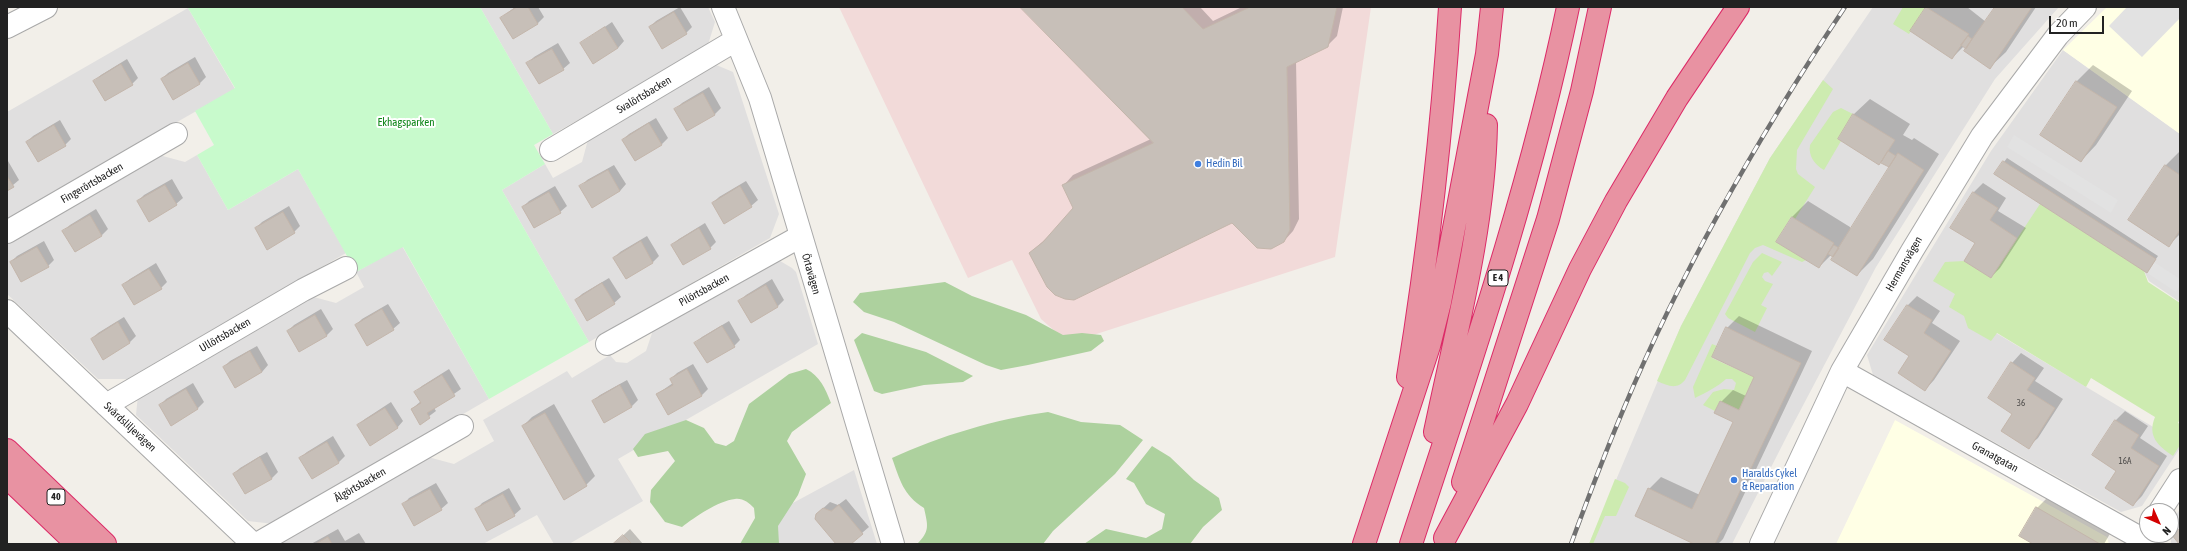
<!DOCTYPE html>
<meta charset="utf-8">
<style>
body{margin:0}
#map{position:relative;width:2187px;height:551px;overflow:hidden;background:#f2efe9;font-family:"Asap Condensed",sans-serif}
canvas{display:block}
.frame{position:absolute;inset:0;border:8px solid #222;pointer-events:none}
.north{position:absolute;left:2139px;top:503px;width:40px;height:40px;box-sizing:border-box;background:#fff;border:1px solid #a7a7a7;border-radius:50%;rotate:135deg;font-size:11px;font-weight:700;line-height:16px;text-align:center;color:#222}
.north::after{content:'';display:block;margin:auto;width:14px;height:18px;background:#d40000;clip-path:polygon(50% 0,100% 100%,50% 72%,0 100%)}
.scale{position:absolute;left:2049px;top:16px;width:55px;height:18px;box-sizing:border-box;border:2px solid #222;border-top:0;padding-left:5px;font-size:12px;line-height:14px;white-space:nowrap;color:#222;-webkit-text-stroke:3px #fff;paint-order:stroke}
</style>
<div id="map">
<canvas width="2187" height="551"></canvas>
<div class="frame"></div>
<div class="north">N</div>
<div class="scale">20 m</div>
</div>
<script>
const ctx = document.querySelector('canvas').getContext('2d');
ctx.lineJoin = 'round';
function fillPath(path, color) { ctx.fillStyle = color; ctx.fill(path, 'evenodd'); }
function trace(path, color, width, dash) { ctx.strokeStyle = color; ctx.lineWidth = width; ctx.lineCap = dash ? 'butt' : 'round'; ctx.setLineDash(dash || []); ctx.stroke(path); }
function write(font, color, halo, rows, align = 'center') {
  ctx.font = font + ' "Asap Condensed",sans-serif'; ctx.lineWidth = 4; ctx.setLineDash([]); ctx.textBaseline = 'middle'; ctx.strokeStyle = halo; ctx.fillStyle = color; for (const [text, x, y, turn = 0] of rows) {
    ctx.save(); ctx.translate(x, y); ctx.rotate((+turn || 0) * Math.PI / 180); ctx.textAlign = isNaN(turn) ? turn : align; if (halo) ctx.strokeText(text, 0, 0); ctx.fillText(text, 0, 0); ctx.restore();
  }
}
fillPath(new Path2D(`
 M480,7H708L715,22L707,48L553,134Z
 M1873,7H2059L1995,79L1876,267L1789,432L1732,544H1589L1681,326L1770,158Z
 M188,8L235,89L7,219V112Z
 M2063,50L2180,134V302L2149,281L2144,271L1996,333L2180,443V448L2142,506L2121,512L1873,375L1867,355L1991,151Z
 M714,64L733,72L779,214L770,238L589,342L502,190L545,164L553,178L582,162L589,136Z
 M159,155L185,162L197,155L228,210L298,169L346,253L127,379H98L7,294V241Z
 M402,246L489,399L274,524L248,521L136,415L138,395L310,296L336,303L364,287L356,272Z
 M775,258L792,268L796,272L818,344L618,459L643,501L569,544H554L537,515L483,544H280L282,540L428,457L454,464L494,441L483,420L567,371L572,378L610,355L616,362L627,363L646,351L654,327Z
 M854,470L877,544H761L754,524Z
 M2180,509V544H2171V523Z`), '#e0dfdf');
fillPath(new Path2D(`
 M839,7H1371L1335,257L1084,338H1069L1057,333L1041,319L1012,260L968,278Z`), '#f2dad9');
fillPath(new Path2D(`
 M2107,7H2180V134L2063,50Z
 M1895,420L2107,537L2109,544H1836Z`), '#ffffe5');
fillPath(new Path2D(`
 M1903,7H1926L1909,34L1893,24Z
 M1823,80L1833,89L1797,150L1796,169L1798,174L1815,187L1795,219L1791,217L1776,242L1806,260L1802,262L1763,245L1755,248L1750,253L1685,380C1677,390 1668,386 1657,381L1681,326L1770,158Z
 M1841,108L1853,114L1838,139L1841,141L1824,170C1815,165 1808,156 1810,145L1833,112Z
 M2040,204L2144,271L2148,282L2180,303V419L2178,423L2180,424V445L2173,456C2158,446 2147,436 2155,417L2091,378L2086,387L1997,333L1991,341L1968,328L1964,316L1949,307L1955,294L1933,281L1945,262L1964,261L1991,278Z
 M1762,253L1782,262L1772,276L1768,272L1764,273L1762,277L1765,281L1773,284L1761,305L1767,308L1755,332L1728,318L1725,314L1753,262Z
 M1712,344L1717,346L1712,358L1754,377L1739,410L1720,401L1715,411L1703,405L1713,392L1724,389L1734,390L1736,383L1732,379H1726C1719,386 1705,393 1695,398L1693,387Z
 M1615,479L1625,483L1629,487L1616,516H1605L1593,544H1589Z`), '#cdebb0');
fillPath(new Path2D(`
 M945,282L972,296L1026,315L1063,335L1082,333L1101,335L1104,341L1091,351L1028,365L1001,370L986,365L894,322L864,312L853,302L860,293Z
 M862,333L926,352L973,376L963,382L924,385L882,394L874,391L854,340Z
 M806,369C820,376 825,388 831,403L792,432L787,441L806,474L798,495L778,526L779,544H740L755,518L754,508C749,503 743,498 735,499C718,501 695,517 682,527L665,522L650,502L651,490L675,461L668,451L638,457L633,449L645,434L686,420L704,428L715,443L726,446L734,441L749,404L789,374Z
 M1048,412L1081,422L1120,425L1143,440L1115,474L1053,531L1043,544H917C930,531 928,526 924,508C903,495 900,480 892,458C940,436 996,419 1048,412Z
 M1152,446L1170,457L1194,480L1219,498L1222,510L1203,527L1190,544H1084L1106,529L1146,538L1162,529L1165,514L1146,504L1134,483L1126,479Z`), '#add19e');
fillPath(new Path2D(`
 M480,7L553,134L534,145L545,164L502,190L589,342L489,399L403,247L356,272L298,169L228,210L197,155L214,145L195,111L235,88L188,8Z`), '#c8facc');
fillPath(new Path2D(`
 M2127,7H2180V18L2142,57L2109,26Z
 M2014,135L2118,200L2111,213L2007,147Z
 M2154,262L2180,279V286L2176,292L2147,273Z`), '#e2e2e2');
fillPath(new Path2D(`
 M515,7H538L544,17L538,23L513,38L501,18Z
 M680,7L692,27L686,33L650,27L656,21Z
 M1021,7H1200L1213,21L1242,7H1343L1337,36L1327,46L1296,61L1299,219L1293,231L1284,241L1232,222L1030,253L1050,235L1075,208L1064,185L1073,175L1151,139Z
 M1928,7H1967L1986,22L1996,7H2036L2006,52L1990,67L1964,46L1952,58L1912,31Z
 M612,22L624,41L618,48L581,43Z
 M558,43L570,63L563,69L528,63L534,57Z
 M195,57L206,77L200,83L173,99L162,79L168,73Z
 M127,59L138,78L132,84L95,81L101,75Z
 M2093,65L2132,91L2096,145L2081,161L2041,135L2077,81Z
 M709,87L721,108L715,114L687,130L676,109L682,103Z
 M1870,99L1910,124L1903,135L1912,140L1914,138L1939,154L1873,259L1857,275L1831,255L1819,267L1792,217L1808,201L1850,227L1851,230L1891,166L1881,162L1879,164L1839,139L1854,114Z
 M656,118L668,138L662,144L635,160L623,140L629,134Z
 M60,120L71,139L65,145L27,142L33,136Z
 M2180,151V234L2169,245L2165,166Z
 M2007,158L2158,256L2149,269L1995,174Z
 M8,161L19,180L7,190V162Z
 M614,165L626,184L620,191L581,187L587,180Z
 M172,179L183,198L176,204L138,201L144,195Z
 M746,181L758,200L751,206L713,203L719,197Z
 M1983,183L2006,198L1998,211L2026,228L2000,268L1991,277L1976,243L1951,227L1974,192Z
 M555,186L567,206L560,212L534,227L523,207L529,201Z
 M289,206L300,226L294,232L256,228L262,222Z
 M96,209L108,229L102,235L75,251L64,231L70,225Z
 M705,223L716,242L710,248L672,245L679,239Z
 M647,236L659,256L653,262L626,278L614,258L620,252Z
 M44,241L54,260L48,266L11,262L17,256Z
 M156,263L167,282L161,288L123,285L130,279Z
 M609,278L621,297L614,303L576,300L582,294Z
 M772,279L784,300L778,306L751,321L740,301L746,295Z
 M1917,296L1940,311L1932,323L1960,341L1934,380L1925,390L1910,356L1885,340L1908,305Z
 M388,304L400,323L393,329L356,325L362,319Z
 M321,309L333,329L327,335L299,351L288,331L294,325Z
 M1739,316L1812,351L1723,539L1718,544H1696L1649,489L1661,477L1700,495L1734,422L1721,402L1733,390L1746,396L1756,377L1727,328Z
 M124,317L136,336L130,342L104,358L92,339L98,333Z
 M729,321L740,340L734,346L696,343L702,337Z
 M257,346L268,365L262,372L235,387L224,367L230,361Z
 M2021,353L2044,368L2035,381L2063,399L2038,438L2028,447L2013,413L2012,363Z
 M693,364L708,389L702,395L657,394L673,383L671,379L677,373Z
 M449,369L461,389L434,408L436,411L420,423L412,409L421,401L416,392L422,386Z
 M627,380L638,400L632,406L605,421L593,401L600,395Z
 M193,383L204,402L198,408L171,424L160,406L166,399Z
 M391,402L403,421L397,428L358,425L365,419Z
 M554,404L595,476L586,485L523,426L532,417Z
 M2125,411L2148,426L2140,438L2167,456L2142,496L2133,505L2117,471L2093,455L2116,420Z
 M333,436L345,456L339,462L300,458L307,452Z
 M267,452L278,472L272,478L245,493L234,474L240,468Z
 M436,483L448,503L441,509L403,505L409,498Z
 M509,488L521,509L514,515L476,510L482,503Z
 M2049,496L2111,532L2104,544H2035L2037,508Z
 M846,499L869,527L849,544H837L817,514L830,502L838,505Z
 M338,529L345,541L359,533L366,544H311Z
 M630,529L643,544H614Z`), '#0003');
const building = new Path2D(`
 M517,7H528L538,24L513,39L500,18Z
 M1020,7H1182L1203,29L1250,7H1337L1328,47L1287,67L1290,230L1284,242L1271,249L1257,248L1232,223L1074,300L1065,299L1055,295L1047,287L1029,253L1043,242L1073,208L1062,185L1153,143Z
 M1926,7L1969,34L1952,59L1910,31Z
 M1995,7H2032L1990,69L1964,51Z
 M674,12L687,34L662,49L649,27Z
 M605,27L618,48L593,64L580,43Z
 M1968,36L1972,39L1966,49L1961,45Z
 M552,49L564,70L539,84L526,63Z
 M188,63L200,84L173,100L161,79Z
 M121,64L133,85L105,101L93,81Z
 M2076,81L2117,107L2081,162L2040,135Z
 M703,93L715,115L687,131L674,109Z
 M1853,114L1895,140L1879,165L1838,139Z
 M649,123L662,145L635,161L622,140Z
 M54,125L66,146L38,162L26,142Z
 M1888,151L1896,156L1889,167L1881,163Z
 M1898,153L1924,170L1857,276L1831,260Z
 M2003,161L2156,259L2147,273L1994,174Z
 M2165,165L2180,175V230L2169,247L2128,220Z
 M608,170L620,191L592,208L579,186Z
 M7,176L14,187L7,191Z
 M165,185L177,205L149,222L137,201Z
 M740,186L752,207L724,224L712,203Z
 M549,192L561,213L534,228L522,207Z
 M1973,192L1998,208L1990,220L2017,238L1991,278L1964,261L1975,243L1950,228Z
 M283,212L295,233L267,250L255,228Z
 M90,215L102,236L75,252L62,231Z
 M1792,217L1834,243L1819,268L1776,242Z
 M699,228L711,249L683,265L671,245Z
 M641,241L653,263L626,279L613,258Z
 M1834,245L1839,248L1833,257L1828,254Z
 M37,247L49,267L21,282L10,262Z
 M149,269L162,289L134,305L122,285Z
 M602,283L615,304L587,321L575,300Z
 M766,285L778,307L751,323L738,301Z
 M1907,305L1932,320L1924,333L1951,351L1925,391L1898,373L1909,356L1884,340Z
 M382,309L394,330L367,346L355,325Z
 M315,315L327,336L299,352L287,331Z
 M118,322L130,343L103,360L91,339Z
 M722,326L735,347L707,363L694,343Z
 M1726,327L1801,363L1715,544H1694L1635,516L1648,488L1692,509L1733,422L1714,413L1720,401L1739,410L1754,377L1712,357Z
 M250,351L262,372L235,388L223,367Z
 M2011,362L2035,378L2027,390L2055,408L2029,449L2001,431L2012,414L1988,398Z
 M687,369L702,396L668,415L656,394L673,385L670,379Z
 M442,375L455,396L427,413L430,418L420,425L411,409L421,403L414,392Z
 M620,385L632,407L604,423L592,401Z
 M186,389L198,409L171,426L159,405Z
 M385,408L398,428L370,446L357,425Z
 M545,413L587,486L564,500L522,426Z
 M2115,420L2139,435L2131,448L2159,466L2133,506L2105,488L2116,471L2092,455Z
 M327,442L339,463L312,479L299,458Z
 M260,457L272,479L245,494L233,474Z
 M430,489L442,510L414,526L402,504Z
 M503,494L515,516L487,531L475,509Z
 M839,505L863,534L851,544H836L815,519L816,514L823,508L831,511Z
 M2036,507L2100,544H2033L2019,536Z
 M2180,529V544H2179L2172,535Z
 M623,535L632,544H613Z
 M328,537L332,544H316Z`);
fillPath(building, '#c7bfb8');
trace(building, '#c4b6ab', 1);
const minor = new Path2D(`
 M723,7L760,98L893,544
 M7,27L46,7
 M551,150L736,40
 M7,232L176,134
 M7,311L253,544
 M607,344L801,236
 M1842,371L2142,539L2146,544
 M106,405L303,290L346,268
 M2160,511L2180,480
 M257,544L462,426
 M1761,544L1842,371L1912,251L1982,136L2058,35L2085,7`);
const highway = new Path2D(`
 M1408,377C1428,254 1442,131 1450,7
 M1435,432C1456,331 1484,229 1486,125
 M7,450L105,544
 M7,477L77,544
 M1463,482L1548,219L1582,91L1600,7
 M1445,538L1517,404L1580,269L1616,201L1677,98L1738,7
 M1364,544L1429,346L1440,302L1487,54L1492,7
 M1411,544C1469,367 1530,190 1568,7`);
trace(minor, '#a9a9a9', 24);
trace(highway, '#dc2a67', 24);
trace(minor, '#fff', 22);
trace(highway, '#e892a2', 22);
const rail = new Path2D(`
 M1571,544C1588,498 1605,453 1624,408C1683,267 1760,134 1845,7`);
trace(rail, '#707070', 4.5);
trace(rail, '#fff', 3, [9]);
for (const [x, y, r, color] of [
 [1198,164,4,"#3f7fe0"],
 [1734,480,4,"#3f7fe0"]
]) { const dot = new Path2D(); dot.arc(x, y, r, 0, 2 * Math.PI); ctx.fillStyle = color; ctx.fill(dot); trace(dot, '#fff', 1.5); }
write('9px', '#4b4948', null, [
 ["36",2021,403],
 ["16A",2125,461]
]);
for (const [x, y, w] of [
 [1498,278,20],
 [56,497,18]
]) { const box = new Path2D(); box.roundRect(x - w / 2, y - 8, w, 16, 3); ctx.fillStyle = '#fff'; ctx.fill(box); trace(box, '#222', 1); }
write('bold 10px', '#222', null, [
 ["E 4",1498,278],
 ["40",56,497]
]);
write('11px', '#222', '#fff', [
 ["Svalörtsbacken",644,95,-31],
 ["Fingerörtsbacken",92,183,-30],
 ["Hermansvägen",1904,264,-60],
 ["Örtavägen",811,274,74],
 ["Pilörtsbacken",704,290,-29],
 ["Ullörtsbacken",225,335,-30],
 ["Svärdsliljevägen",130,427,43],
 ["Granatgatan",1995,457,29],
 ["Älgörtsbacken",360,485,-30]
]);
write('11px', '#0c8416', '#fff', [
 ["Ekhagsparken",406,123]
]);
write('11px', '#366cbe', '#fff', [
 ["Hedin Bil",1206,164],
 ["Haralds Cykel",1742,474],
 ["& Reparation",1742,487]
], 'left');
</script>
